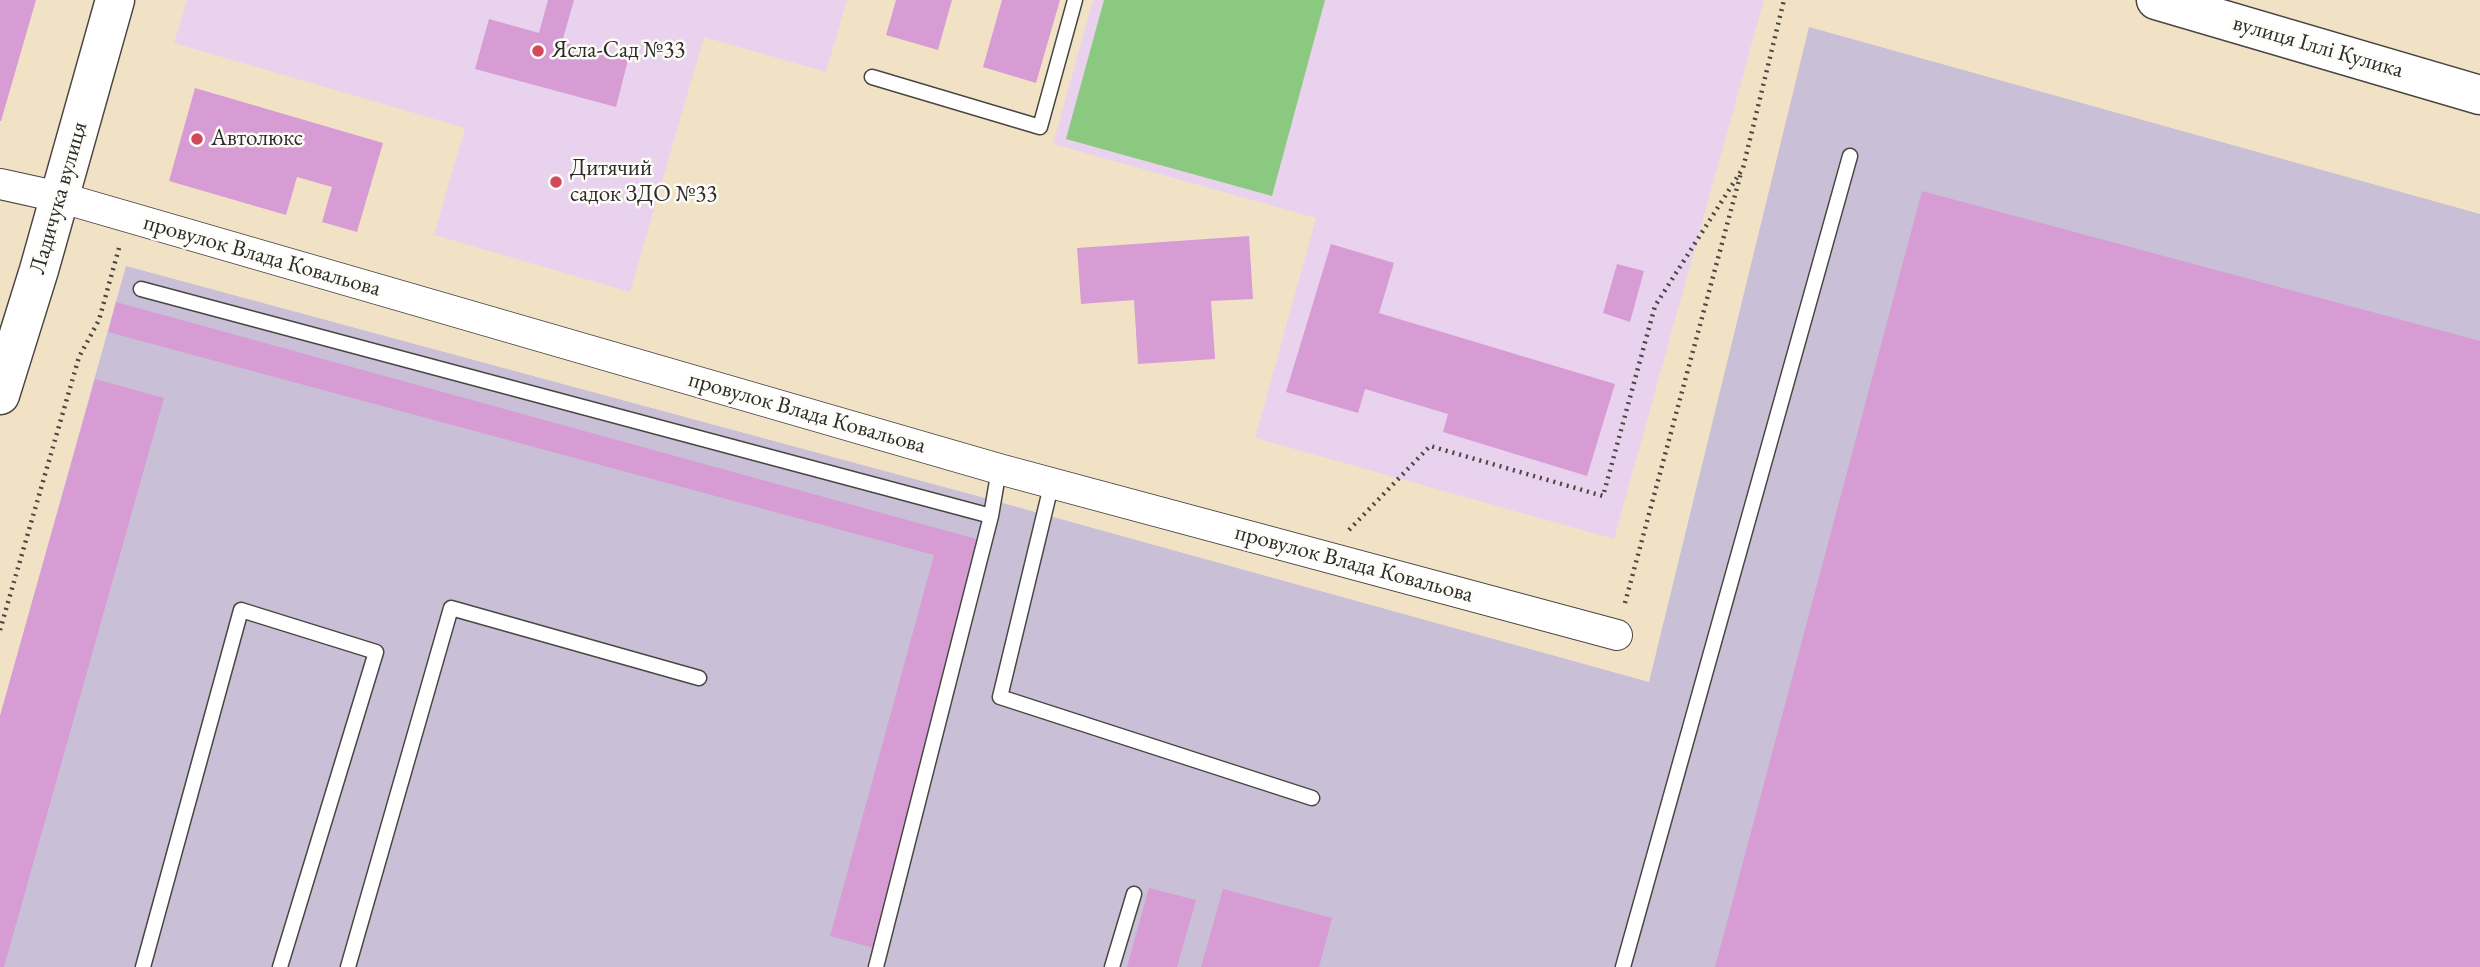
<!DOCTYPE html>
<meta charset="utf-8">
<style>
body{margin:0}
canvas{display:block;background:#f1e2c6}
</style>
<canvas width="2480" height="967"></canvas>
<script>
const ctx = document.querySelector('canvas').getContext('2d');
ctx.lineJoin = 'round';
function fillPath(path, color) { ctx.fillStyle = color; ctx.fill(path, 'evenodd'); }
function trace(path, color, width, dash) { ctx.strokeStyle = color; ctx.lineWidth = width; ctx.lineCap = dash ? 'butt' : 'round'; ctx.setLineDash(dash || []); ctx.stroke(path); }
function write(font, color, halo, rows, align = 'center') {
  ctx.font = font + ' "EB Garamond",serif'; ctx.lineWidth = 5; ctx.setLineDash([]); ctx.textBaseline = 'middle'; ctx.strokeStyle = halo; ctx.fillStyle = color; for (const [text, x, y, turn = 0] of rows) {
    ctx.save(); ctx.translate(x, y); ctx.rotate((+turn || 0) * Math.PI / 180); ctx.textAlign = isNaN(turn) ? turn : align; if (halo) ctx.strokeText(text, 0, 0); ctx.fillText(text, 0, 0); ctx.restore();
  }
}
fillPath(new Path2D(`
 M187,0H847L826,72L704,37L630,292L434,235L465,128L174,43Z
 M1093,0H1764L1614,539L1255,438L1316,218L1053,144Z`), '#e9d2ed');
fillPath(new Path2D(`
 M1809,27L2480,214V967H0V716L126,266L981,497L1649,682Z`), '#c9bfd7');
fillPath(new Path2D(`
 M1104,0H1325L1272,196L1066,139Z`), '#8ac97f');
fillPath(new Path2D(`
 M0,0H36L1,121H0Z
 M548,0H574L562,42L628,60L616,107L475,69L489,19L539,33Z
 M896,0H952L938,50L886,35Z
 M1002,0H1060L1036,83L983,67Z
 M195,88L383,143L357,232L322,222L332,187L297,177L286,215L169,181Z
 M1922,191L2480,341V967H1715Z
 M1249,236L1253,299L1211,301L1215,359L1138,364L1134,300L1081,304L1077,248Z
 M1331,244L1394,263L1379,313L1615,384L1587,476L1443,432L1448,414L1365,389L1358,413L1286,392Z
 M1617,264L1644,271L1630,322L1603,313Z
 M116,302L980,540L874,948L830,936L934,555L108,332Z
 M95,379L164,398L4,967H0V716Z
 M1149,888L1196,900L1177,967H1127Z
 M1223,889L1332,918L1319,967H1201Z`), '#d79cd4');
const lane = new Path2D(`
 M872,77L1040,127L1075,0
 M141,289L991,516L999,469
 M1052,482L1000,697L1312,798
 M143,967L241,610L376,652L280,967
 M348,967L451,608L699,678
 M876,967L991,516
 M1112,967L1134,894
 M1623,967L1850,156`);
const street = new Path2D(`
 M0,184L59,197L999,469L1617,635`);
const secondary = new Path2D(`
 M2156,0L2480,95
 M0,395L39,270L115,0`);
trace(lane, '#494642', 17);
trace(street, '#494642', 32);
trace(secondary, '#494642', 41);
trace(new Path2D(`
 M1349,530L1430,446L1603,496L1655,306L1743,168L1784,0
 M1625,603L1741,173
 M0,630L79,357L99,320L119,248`), '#494642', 4.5, [2, 5]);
trace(lane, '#fff', 14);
trace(street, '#fff', 30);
trace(secondary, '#fff', 38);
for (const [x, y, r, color] of [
 [538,51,7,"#d1495b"],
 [197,139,7,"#d1495b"],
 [556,182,7,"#d1495b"]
]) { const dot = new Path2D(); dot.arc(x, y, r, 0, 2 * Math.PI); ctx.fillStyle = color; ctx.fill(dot); trace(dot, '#fdfcf7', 2.5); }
write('23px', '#2b2b2b', '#fdfcf7', [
 ["вулиця Іллі Кулика",2318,47,16],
 ["Ладичука вулиця",59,198,-74],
 ["провулок Влада Ковальова",262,256,16],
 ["провулок Влада Ковальова",807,413,16],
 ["провулок Влада Ковальова",1354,564,15]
]);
write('23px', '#2b2b2b', '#fdfcf7', [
 ["Ясла-Сад №33",552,51],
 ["Автолюкс",211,139],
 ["Дитячий",570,169],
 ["садок ЗДО №33",570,195]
], 'left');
</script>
